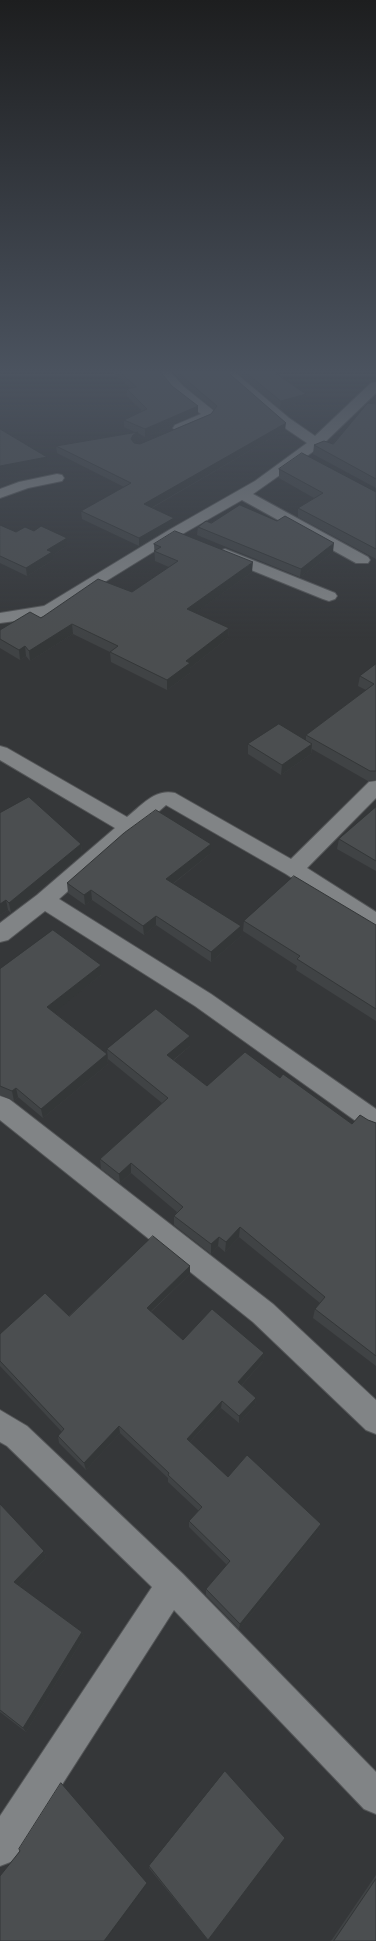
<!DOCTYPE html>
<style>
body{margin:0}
canvas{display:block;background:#353739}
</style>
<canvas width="376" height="1941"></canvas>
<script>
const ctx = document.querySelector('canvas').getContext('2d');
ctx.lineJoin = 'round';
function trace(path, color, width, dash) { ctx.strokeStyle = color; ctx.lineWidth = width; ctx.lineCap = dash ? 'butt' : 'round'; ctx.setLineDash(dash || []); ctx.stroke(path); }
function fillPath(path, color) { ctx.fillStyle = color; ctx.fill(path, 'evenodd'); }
const minor = new Path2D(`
 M155,369H168L183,386L214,411L216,414L214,417L185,431H175L173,428L175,425L201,414L173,392Z
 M218,369H231L289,418L315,436L371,383L376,382V393L321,446L253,494L368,557L370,560L368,563H356L242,500L179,536L56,612L38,618L0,623V613L44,606L169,530L255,481L307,443L279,424Z
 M57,474L62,475L64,478L62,481L28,488L0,498V489L19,482Z
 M225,549L335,593L337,596L335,599L329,601L323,599L219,557L217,554L219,551Z
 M0,746L7,748L127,817C141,806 155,788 175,793L291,859L369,782L376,781V798L307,868L376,912V930L368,928L286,874L166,805L59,899L211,994L376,1109V1132L367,1129L195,1006L45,911L8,940L0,942V923L37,895L115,828L0,760Z
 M0,1096L9,1099L273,1304L376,1400V1434L366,1430L253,1322L0,1120Z
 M0,1410L27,1426L183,1574L376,1772V1814L364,1809L174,1610L13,1861L0,1866V1816L152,1587L7,1446L0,1442Z`);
trace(minor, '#535557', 2);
fillPath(minor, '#818486');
fillPath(new Path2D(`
 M110,369H158L172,386L198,414L145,437L138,433L139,440L134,442V443L140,444L211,414L214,410L184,385L170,369H224L285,430L152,508L174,518V525L139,546L82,519L81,511L124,487L57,453L56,446L137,433L124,427V420L142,411L127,396V389L130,388Z
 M233,369H269L306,394L305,401L280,409Z
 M376,404V488L313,454L314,445L333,444Z
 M279,469L376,492V559L298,517V508L314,498L279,478Z
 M211,523L333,552L300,577L197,535L198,527Z
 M0,525L16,532L67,546L53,555V560L27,576L0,563Z
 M154,544L252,572L195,613L229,628L228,638L190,668V673L167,690L111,662L110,652L73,634L30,661L26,656L20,660L0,648V630L132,592L169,567L155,561Z
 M376,664V780L368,781L312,749L311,754L281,775L248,754V744L306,740V735L366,690L358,686L360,676Z
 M376,807V871L337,849L339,839Z
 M0,813L81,844L82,854L11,913L8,910L0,915Z
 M211,853L173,884L241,926V936L211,962L156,925L144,935L92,900L85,905L68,893L67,883Z
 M244,921L376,925V1021L296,970L297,966L243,931Z
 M101,965V975L54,1012L107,1054L108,1064L43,1118L18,1097L14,1101L0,1095V969Z
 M190,1036V1046L174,1060L207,1086L280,1078L352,1124L368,1120L376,1123V1366L313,1318L315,1309L320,1303L239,1237L225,1252L218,1246L211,1254L174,1225V1216L177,1212L131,1173L120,1183L101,1169L100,1159L162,1103L108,1059L107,1049Z
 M190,1274L151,1312L183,1340L264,1353L263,1361L242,1385L256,1398L255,1405L239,1423L221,1408L190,1442L228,1477L321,1524L319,1530L239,1629L206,1595V1589L227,1565L189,1527V1521L199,1511L168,1482V1478L120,1433L86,1470L59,1443L58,1436L62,1432L0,1366V1334L69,1316Z
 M0,1504L44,1551L46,1558L19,1586L82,1632L84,1637L26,1732L0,1712Z
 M285,1838L208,1940L149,1868V1866Z
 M376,1875V1941H331Z`), '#404345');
fillPath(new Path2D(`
 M0,369H10L0,373Z
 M306,394L305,401L280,409L281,401Z
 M198,406V414L145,437V429Z
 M286,423L285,430L144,512V504Z
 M138,432L139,440L134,442L131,439L133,435Z
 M47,457V465L0,474V466Z
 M174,518V525L139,546V538Z
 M67,538V546L53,555V560L27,576L26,568L47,550Z
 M334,543L333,552L300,577L301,569Z
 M253,562L252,572L187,619V609Z
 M72,624L73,634L30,661L29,651Z
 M229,628L228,638L190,668V673L167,690V680L186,661Z
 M25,646L26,656L20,660L19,650Z
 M312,744L311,754L281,775L282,765Z
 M81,844L82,854L11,913L9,903Z
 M211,844V853L166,889V879Z
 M91,890L92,900L85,905L84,895Z
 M6,900L8,910L0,915V904Z
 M156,916V925L144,935L143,926Z
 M241,926V936L211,962V952Z
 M101,965V975L49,1017L47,1007Z
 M190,1036V1046L167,1065V1055Z
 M107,1054L108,1064L43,1118L41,1109Z
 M16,1088L18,1097L14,1101L12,1091Z
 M131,1163V1173L120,1183L119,1174Z
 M240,1227L239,1237L225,1252L226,1242Z
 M219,1237L218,1246L211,1254V1244Z
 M190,1266V1274L147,1315V1308Z
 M264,1353L263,1361L238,1389V1382Z
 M256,1398L255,1405L239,1423V1416Z
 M222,1401L221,1408L187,1445V1439Z
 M119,1426L120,1433L86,1470L84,1463Z
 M321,1524L319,1530L239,1629L240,1624Z
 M44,1551L46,1558L17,1588L14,1582Z
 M82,1632L84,1637L26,1732L23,1728Z
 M147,1883V1884L105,1941H104Z`), '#343738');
const building = new Path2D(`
 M117,369H158L172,386L198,406L145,429L124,420L147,409L127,389L136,387Z
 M176,369H224L286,423L144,504L174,518L139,538L81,511L131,483L56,446L138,432L133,435L131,439L134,443L140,444L211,414L217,406L184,378Z
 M242,369H269L306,394L281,401Z
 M368,403L376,404V479L314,445L324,441L333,444Z
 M0,429L47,457L0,466Z
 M302,453L376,492V549L298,508L323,493L279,469Z
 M240,505L277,521L285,516L334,543L301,569L198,527L206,521L211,523Z
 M0,525L16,532L25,527L34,531L41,526L67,538L47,550L52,552L26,568L0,556Z
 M175,531L253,562L187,609L229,628L186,661L190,663L167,680L110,652L118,646L72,624L29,651L25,646L19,650L0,639V630L30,612L41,618L98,579L132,592L178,561L154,551L161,547L154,544Z
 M376,664V771H370L306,735L374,684L360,676Z
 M279,724L312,744L282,765L248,744Z
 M29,797L81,844L9,903L6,900L0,904V813Z
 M376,807V861L339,839Z
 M156,810L211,844L166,879L241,926L211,952L156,916L143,926L91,890L84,895L67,883L124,833Z
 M294,876L376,925V1009L297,959L300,956L244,921Z
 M53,930L101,965L47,1007L107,1054L41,1109L16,1088L12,1091L0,1086V969Z
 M156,1009L190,1036L167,1055L207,1086L245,1052L280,1078L283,1074L352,1124L360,1115L368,1120L376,1123V1356L315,1309L325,1297L240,1227L226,1242L219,1237L211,1244L174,1216L183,1207L131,1163L119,1174L100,1159L168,1098L107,1049Z
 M153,1236L190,1266L147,1308L183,1340L212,1309L264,1353L238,1382L256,1398L239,1416L222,1401L187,1439L228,1477L247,1455L321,1524L240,1624L206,1589L230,1561L189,1521L202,1507L168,1475L169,1473L119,1426L84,1463L58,1436L64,1429L0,1361V1334L45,1293L69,1316Z
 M0,1504L44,1551L14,1582L82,1632L23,1728L0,1710Z
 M225,1771L285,1838L208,1940L149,1866Z
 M61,1783L147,1883L104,1941H0V1876L20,1851L19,1849Z
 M376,1879V1941H334Z`);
fillPath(building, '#4b4e50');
trace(building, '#343738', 1);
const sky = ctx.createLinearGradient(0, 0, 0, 641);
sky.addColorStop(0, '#1d1e1f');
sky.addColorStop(0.58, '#4b535f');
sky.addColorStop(1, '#4b535f00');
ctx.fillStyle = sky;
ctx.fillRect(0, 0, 376, 641);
</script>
